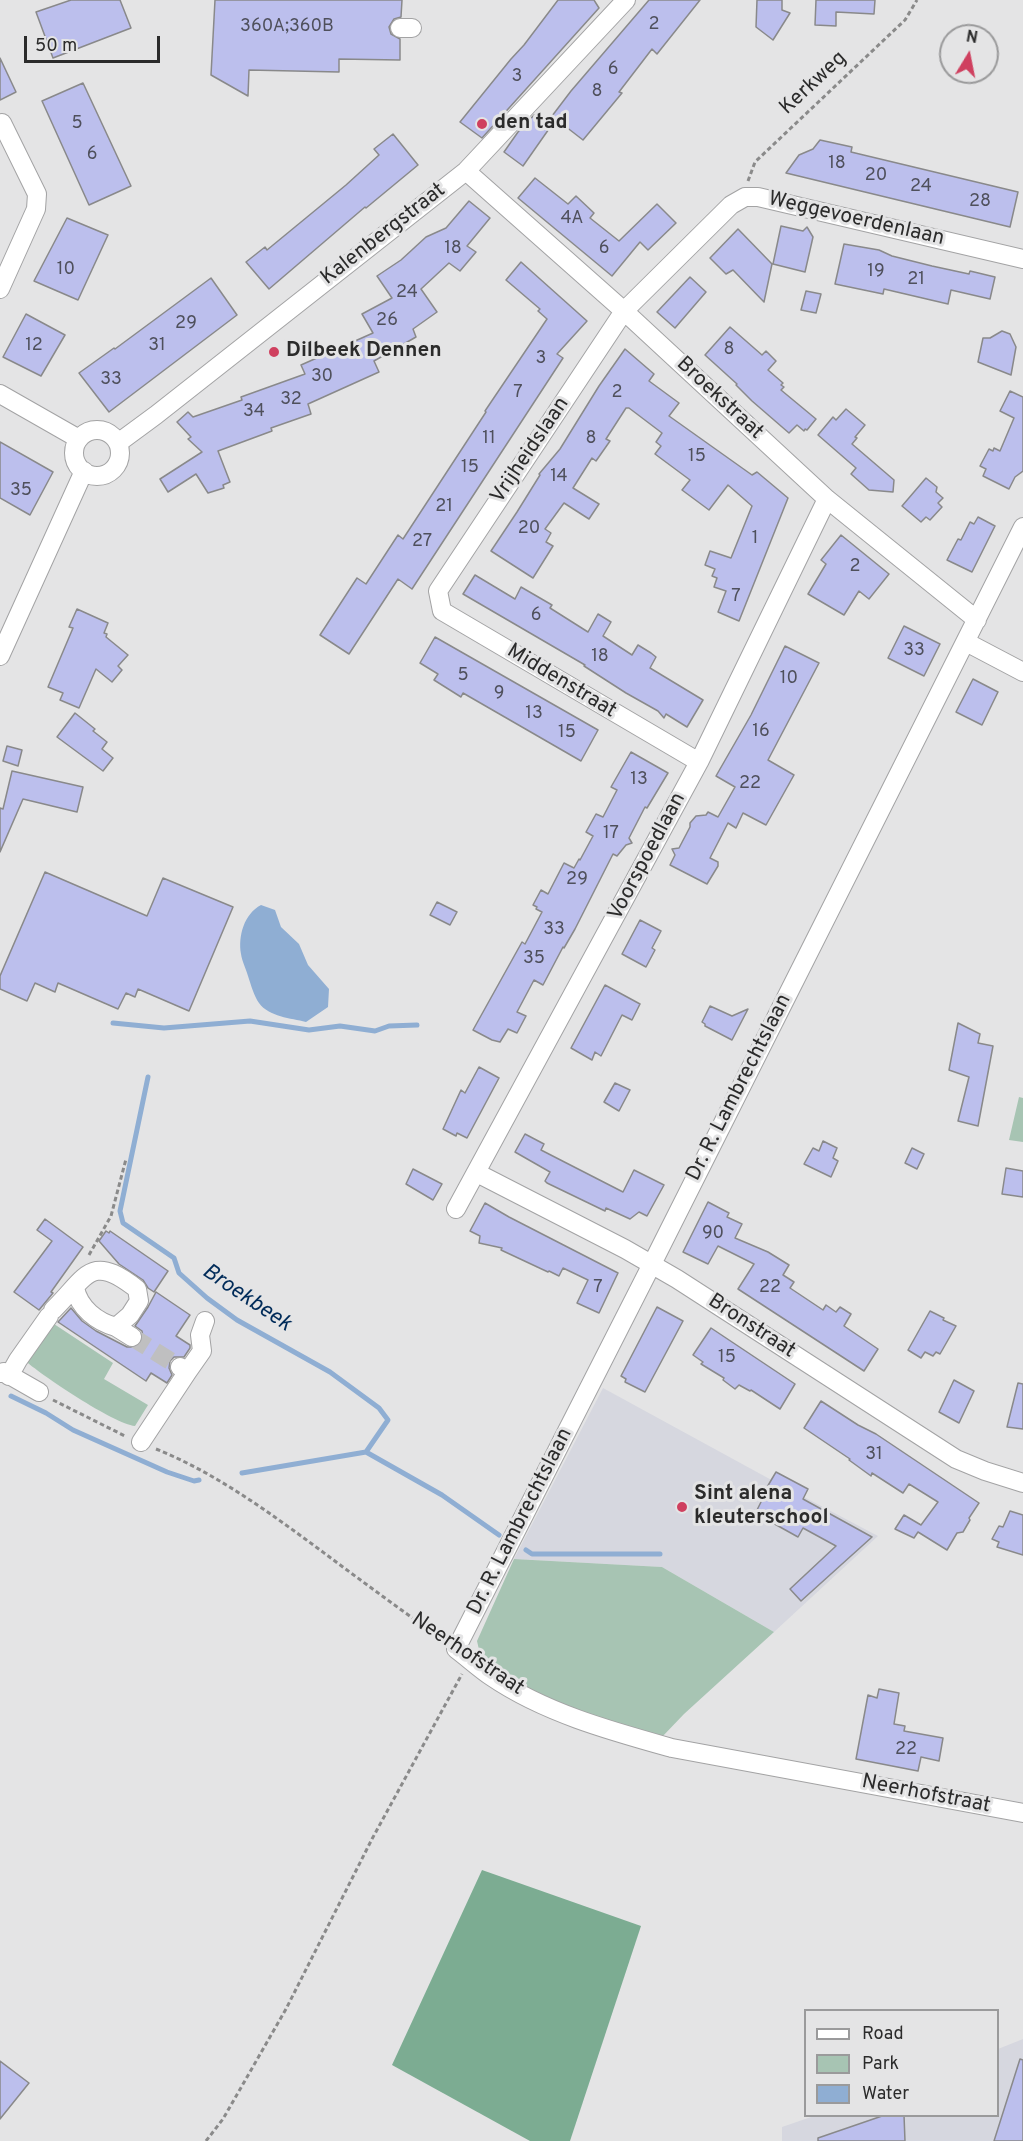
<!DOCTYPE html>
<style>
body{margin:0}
#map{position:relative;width:1023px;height:2141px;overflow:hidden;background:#e4e4e5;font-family:Overpass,sans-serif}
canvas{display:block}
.legend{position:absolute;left:804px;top:2009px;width:195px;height:108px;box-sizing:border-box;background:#e4e4e5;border:2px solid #9a9a9b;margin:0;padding:8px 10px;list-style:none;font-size:18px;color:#2b2b2b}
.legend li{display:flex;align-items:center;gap:12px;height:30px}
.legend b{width:30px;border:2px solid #9a9a9b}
.north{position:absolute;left:939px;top:24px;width:60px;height:60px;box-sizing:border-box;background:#e4e4e5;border:2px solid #9a9a9b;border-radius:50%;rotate:10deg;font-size:16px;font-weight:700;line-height:24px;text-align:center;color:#2b2b2b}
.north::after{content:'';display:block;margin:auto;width:21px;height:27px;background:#cf405f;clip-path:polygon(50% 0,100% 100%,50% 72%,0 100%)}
.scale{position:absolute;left:24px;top:36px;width:136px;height:27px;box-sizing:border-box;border:3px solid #2b2b2b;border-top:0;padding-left:8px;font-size:18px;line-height:21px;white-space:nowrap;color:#2b2b2b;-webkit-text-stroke:4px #e4e4e5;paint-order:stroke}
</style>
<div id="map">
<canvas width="1023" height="2141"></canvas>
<ul class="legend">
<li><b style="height:8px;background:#fff"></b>Road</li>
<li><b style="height:16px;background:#a7c4b3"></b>Park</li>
<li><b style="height:16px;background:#8faed3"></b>Water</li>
</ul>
<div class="north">N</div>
<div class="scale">50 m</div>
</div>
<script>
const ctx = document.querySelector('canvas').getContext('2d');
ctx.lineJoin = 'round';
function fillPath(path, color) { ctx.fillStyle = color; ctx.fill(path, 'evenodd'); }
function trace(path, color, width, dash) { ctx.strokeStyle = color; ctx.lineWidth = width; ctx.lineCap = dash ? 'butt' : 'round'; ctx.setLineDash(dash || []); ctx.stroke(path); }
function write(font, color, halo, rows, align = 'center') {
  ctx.font = font + ' Overpass,sans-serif'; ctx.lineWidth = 6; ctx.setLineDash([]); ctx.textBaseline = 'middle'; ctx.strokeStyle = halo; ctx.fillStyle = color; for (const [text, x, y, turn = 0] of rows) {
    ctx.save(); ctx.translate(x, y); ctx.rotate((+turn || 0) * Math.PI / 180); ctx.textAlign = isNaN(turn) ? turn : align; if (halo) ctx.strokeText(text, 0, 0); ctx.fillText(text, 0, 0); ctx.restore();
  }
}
fillPath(new Path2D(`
 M603,1388L766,1477L878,1536L774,1632L662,1567L514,1559Z
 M1023,2039V2141H782V2127L814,2116H998V2049Z`), '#d6d7df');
fillPath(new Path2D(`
 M1019,1097L1023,1098V1142L1009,1140Z
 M51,1322L113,1363L104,1379L148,1405L135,1426C114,1424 41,1375 23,1359Z
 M514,1559L662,1567L774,1632L684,1714L662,1737L568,1707L539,1694L495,1668L480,1654L477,1641Z`), '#a7c4b3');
fillPath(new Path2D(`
 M482,1870L641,1926L570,2141H530L392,2065Z`), '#7cac92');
fillPath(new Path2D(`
 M261,905L275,910L281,927L299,944L308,965L329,989L328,1007L306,1022C291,1018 269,1017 259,1003C254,996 251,985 248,976C246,969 242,961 241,954C238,936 244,914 261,905Z`), '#8faed3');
trace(new Path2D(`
 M113,1023L164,1028L250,1021L309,1030L340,1026L375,1031L389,1026L417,1025
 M148,1077L120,1211L123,1223L174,1258L179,1273L207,1298L237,1320L330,1372L379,1408L388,1420L366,1452
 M11,1396L46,1413L73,1430L167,1472L194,1481L199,1480
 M242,1473L366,1452L442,1495L499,1535
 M526,1550L532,1554H660`), '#8faed3', 5);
const building = new Path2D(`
 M71,0H120L131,28L53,58L36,12Z
 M215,0H402L401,17L394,19L389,27L391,34L400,39V60L339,59V72L249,70L248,96L211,75Z
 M558,0H594L599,8L482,138L460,122L511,59L524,45Z
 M649,0H700L657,54L652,49L619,92L622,93L583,140L552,116L571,91Z
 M757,0H782V10L790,13L773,40L756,27Z
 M816,0H875L874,14L836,12V26L815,25Z
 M0,58L16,92L0,100Z
 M83,83L131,186L89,205L42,101Z
 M534,115L551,126L523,166L504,152L518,132Z
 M393,134L418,165L366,208L365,207L269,289L246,262L265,247L267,250L346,185L379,155L374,149Z
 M820,140L852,147L851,152L1018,192L1010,227L786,173L799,155L813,149Z
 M535,178L568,204L576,196L594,213L590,218L619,241L657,204L676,223L648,250L640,242L612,276L518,198Z
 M469,201L490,218L467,246L476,252L460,271L449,263L421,289L437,312L413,329L416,337L374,361L379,372L308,404L311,414L271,428L272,431L218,451L230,482L223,485L224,488L208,493L196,474L168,492L160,479L202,452L188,439L191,437L177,422L188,412L193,417L242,400L241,397L305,374L301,365L373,333L362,314L392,298L377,276L401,260L426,237L446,228Z
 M67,218L108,235L78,300L34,281Z
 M781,226L803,231L807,227L813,237L805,272L773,264Z
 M738,229L772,264L764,302L733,270L726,274L710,258Z
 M844,244L879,250L892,256L932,266L969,274L970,271L995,277L990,299L951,290L948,304L884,289L883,294L835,284Z
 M521,262L587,321L557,354L563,358L412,589L398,579L349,654L320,635L357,578L366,584L398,535L403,539L486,412L485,411L547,319L538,311L540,309L506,280Z
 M690,277L706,292L675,328L657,312Z
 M211,278L237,315L109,412L79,373L114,348L115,349Z
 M806,291L821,294L816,313L801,310Z
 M26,314L65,335L41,376L3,357Z
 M730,327L762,355L766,351L776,361L768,370L783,383L781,385L784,387L781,390L816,419L807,430L805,429L804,431L797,425L789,433L752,401L736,385L737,384L705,355Z
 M1002,331L1010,334L1016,347L1011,375L978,362L983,338H990Z
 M625,349L654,374L649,381L679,403L669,416L752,475L757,472L788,498L739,621L718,612L726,591L714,587L717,578L712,576L715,569L705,565L710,551L731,558L752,506L728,485L709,510L682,490L690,480L655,454L661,446L656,442L662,433L629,408H626L606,439L610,441L596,461L592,458L573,488L599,504L589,519L564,503L545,529L551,533L546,542L553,546L533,578L491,551L517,512L540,475L539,474L560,449L599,386Z
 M1010,391L1023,397V471L1015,477L1009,489L983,476L986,469L980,466L989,449L993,451L994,448L1000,451L1014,418L1000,411Z
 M846,409L865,425L855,437L857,438L852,444L894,480L893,492L869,490L851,474L856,468L818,435L833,417L836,420Z
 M0,442L53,472L30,515L0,498Z
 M926,478L937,487L936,492L943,498L938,503L942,507L930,520L926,517L921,522L902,506Z
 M978,517L995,526L972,572L947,560L958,539L961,540L970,522L974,524Z
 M841,535L889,574L869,599L859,591L844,615L808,594L826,564L821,560Z
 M475,575L515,599L521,587L552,605L550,608L588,632L598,614L611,622L603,636L632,655L638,645L651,653L656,657L650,668L703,700L687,727L666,714L664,718L658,711L626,693L584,666L585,665L463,594Z
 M77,609L108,623L104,633L107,634L106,637L128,655L118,666L122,670L112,682L96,669L79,708L60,700L63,693L48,687L73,628L69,627Z
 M904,626L940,644L924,676L888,658Z
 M435,637L598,730L581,761L463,693L461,697L434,680L438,674L420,663Z
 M785,646L819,663L768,760L794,775L766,825L743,813L736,828L728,823L710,858L718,862V866L707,884L670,865L675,855L672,849L679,848L690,827V823L696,816L706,815L708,812L718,817L735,787L716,776L751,715Z
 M973,679L998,692L982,725L956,712Z
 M75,713L95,729L93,731L107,742L102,749L113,758L103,771L57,737Z
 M7,746L22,750L18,766L3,761Z
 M631,752L668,773L647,808L645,807L629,838L632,843L626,845L617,856L613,854L575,929L564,948L563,947L543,985L534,980L517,1012L526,1016L517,1033L508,1029L500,1042L492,1040L473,1030L522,942L525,944L542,912L536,909L537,907L533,905L541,890L548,894L564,863L574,868L579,859L580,860L593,836L586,832L596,814L603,817L617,790L611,787Z
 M12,771L83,787L77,812L23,799L0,852V808L3,809Z
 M45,872L147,916L163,878L233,907L189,1011L138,989L135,997L126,993L118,1009L58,983L55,992L35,983L27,1001L0,989V976Z
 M437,902L457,912L450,925L430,915Z
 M640,920L661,931L652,948L655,950L646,967L622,954Z
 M605,985L640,1004L632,1020L622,1015L601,1056L595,1052L592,1060L571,1048Z
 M710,1006L732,1016L748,1009L732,1040L705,1026V1024L702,1022Z
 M958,1023L980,1034L978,1043L993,1046L978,1126L958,1121L969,1077L949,1070Z
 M479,1067L499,1078L467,1138L457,1133L456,1136L443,1129L461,1090L465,1093Z
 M615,1083L630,1090L619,1111L604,1102Z
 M525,1134L544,1144L541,1150L623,1192L634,1170L664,1185L647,1216L639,1212L630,1219L606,1208L605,1211L547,1183L545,1181L550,1172L515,1152Z
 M823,1141L837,1148L833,1158L838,1161L831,1177L804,1164L813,1148L819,1151Z
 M912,1148L924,1154L917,1169L905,1163Z
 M1006,1168L1023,1171V1197L1002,1194Z
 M413,1169L442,1184L433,1200L406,1184Z
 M708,1202L729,1213L727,1217L742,1224L735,1238L768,1252L789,1265L783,1275L794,1282L790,1288L823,1310L826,1305L836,1312L840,1307L851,1314L844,1326L878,1349L864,1371L738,1289L754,1264L718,1246L708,1264L683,1252Z
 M485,1203L509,1217L618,1273L599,1313L577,1303L588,1280L563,1268L559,1276L549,1271L548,1272L501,1250L502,1248L479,1243L480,1236L470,1231Z
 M45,1219L83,1247L51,1292L53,1293L39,1310L14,1292L52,1241L37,1230Z
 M106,1231L109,1233L110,1231L168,1271L154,1292L148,1288L143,1280L119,1264L99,1241Z
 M156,1292L190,1315L176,1336L190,1345V1348L184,1357H174L170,1361L169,1368L172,1375L167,1383L151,1373L146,1381L58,1322L71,1308L82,1321L96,1331L127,1347H137L141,1343L143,1337L142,1331L135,1326L148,1307Z
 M657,1307L683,1321L645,1392L625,1382L626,1379L621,1376Z
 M930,1311L944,1318L943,1320L956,1326L940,1354L936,1352L933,1356L925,1352L921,1358L908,1350Z
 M711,1328L795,1384L780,1409L751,1390L750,1391L739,1385L735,1389L723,1380L724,1378L701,1364L703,1362L693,1355Z
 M954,1380L974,1391L959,1423L939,1412Z
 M1018,1383L1023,1384V1429L1007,1427Z
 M821,1401L858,1425L876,1434L979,1503L969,1518L970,1520L963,1532L957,1533L947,1550L918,1532L914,1538L895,1529L904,1515L921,1525L938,1502L909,1484L903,1493L872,1473L871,1476L849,1460L850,1459L804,1428Z
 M776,1472L808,1489L803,1499L872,1537L801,1601L790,1589L836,1546L803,1528L798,1537L771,1522L773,1518L757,1510L762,1500L760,1499Z
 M1010,1511L1023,1515V1555L997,1547L999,1542L992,1539L999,1526L1003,1527Z
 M879,1689L899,1693L894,1724L905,1726L904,1731L943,1738L939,1761L921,1757L918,1771L856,1759L868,1695L877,1698Z
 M1020,2059L1023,2060V2141H994Z
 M0,2061L29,2083L0,2119Z
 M885,2115H904L905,2141H818V2138Z`);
fillPath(building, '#bcbfed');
trace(building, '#89898a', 1.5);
trace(new Path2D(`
 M132,1337L180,1367`), '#bfbfc0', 18, [18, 9]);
const minor = new Path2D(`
 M400,28H412
 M466,171L624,311L827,499L977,620
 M0,289L36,209L37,194L2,123
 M0,394L79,439
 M74 453a23 23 0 1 1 46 0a23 23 0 1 1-46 0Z
 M118,443L156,415L466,171L626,0
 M1023,527L652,1264L456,1649C468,1658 480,1669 492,1677C545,1713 611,1731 672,1748L1023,1813
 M966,642L1023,672
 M0,656L84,471
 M699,762L442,611L438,591L624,311L731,205L745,197H758L1023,259
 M477,1173L625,1249L677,1279L956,1459L985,1471L1023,1483
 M456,1209L699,762L827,499
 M53,1310C87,1277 90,1252 137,1289L139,1301L130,1315L116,1327C97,1322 79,1308 75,1288
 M116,1327L132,1337
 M180,1367L188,1371L202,1351L200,1335L205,1321
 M0,1373L4,1372L39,1392
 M9,1376L18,1360L49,1316
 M141,1442L188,1371`);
trace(minor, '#a3a3a4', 20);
trace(new Path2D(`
 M748,181L755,162L905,20L917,0
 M89,1255L111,1216L126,1159
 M53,1400L125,1436
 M156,1449C213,1472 263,1508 312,1544C355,1576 398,1608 442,1639
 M206,2141L223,2119L286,2009L372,1839L462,1674`), '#8a8a8a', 3, [4.5, 3]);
trace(minor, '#fff', 18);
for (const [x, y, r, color] of [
 [482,124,6,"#cf405f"],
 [274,352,6,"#cf405f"],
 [682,1507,6,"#cf405f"]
]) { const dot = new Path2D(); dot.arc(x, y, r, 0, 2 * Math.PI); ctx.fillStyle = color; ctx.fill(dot); trace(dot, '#e4e4e5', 2); }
write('18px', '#4f505c', null, [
 ["2",654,25],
 ["360A;360B",287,27],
 ["6",613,70],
 ["3",517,77],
 ["8",597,92],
 ["5",77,124],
 ["6",92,155],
 ["18",837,164],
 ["20",876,176],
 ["24",921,187],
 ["28",980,202],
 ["4A",572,219],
 ["18",453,249],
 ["6",604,249],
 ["10",66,270],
 ["19",876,272],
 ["21",916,280],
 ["24",407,293],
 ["26",387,321],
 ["29",186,324],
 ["12",34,346],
 ["31",157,346],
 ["8",729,350],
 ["3",541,359],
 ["30",322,377],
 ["33",111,380],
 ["7",518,393],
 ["2",617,393],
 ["32",291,400],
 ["34",254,412],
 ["11",489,439],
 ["8",591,439],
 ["15",697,457],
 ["15",470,468],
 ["14",559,477],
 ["35",21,491],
 ["21",444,507],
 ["20",529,529],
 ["1",755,539],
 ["27",422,542],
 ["2",855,567],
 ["7",736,597],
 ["6",536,616],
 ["33",914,651],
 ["18",600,657],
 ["5",463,676],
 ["10",789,679],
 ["9",499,694],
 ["13",534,714],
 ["16",761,732],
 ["15",567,733],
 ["13",639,780],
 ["22",750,784],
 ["17",611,834],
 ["29",577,880],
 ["33",554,930],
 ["35",534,959],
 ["90",713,1234],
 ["7",598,1288],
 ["22",770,1288],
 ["15",727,1358],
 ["31",874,1455],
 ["22",906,1750]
]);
write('21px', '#2b2b2b', '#e4e4e5', [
 ["Kerkweg",814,84,-43],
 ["Weggevoerdenlaan",856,220,13],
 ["Kalenbergstraat",384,235,-38],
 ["Broekstraat",719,399,43],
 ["Vrijheidslaan",531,451,-56],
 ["Middenstraat",561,682,31],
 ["Voorspoedlaan",648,857,-62],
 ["Dr. R. Lambrechtslaan",740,1088,-63],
 ["Bronstraat",751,1327,33],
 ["Dr. R. Lambrechtslaan",521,1522,-63],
 ["Neerhofstraat",467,1655,34],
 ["Neerhofstraat",926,1795,11]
]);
write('bold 21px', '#2b2b2b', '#e4e4e5', [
 ["den tad",494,124],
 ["Dilbeek Dennen",286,352],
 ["Sint alena",694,1495],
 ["kleuterschool",694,1519]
], 'left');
write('italic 22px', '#002b59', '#e4e4e5', [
 ["Broekbeek",246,1299,34]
]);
</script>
